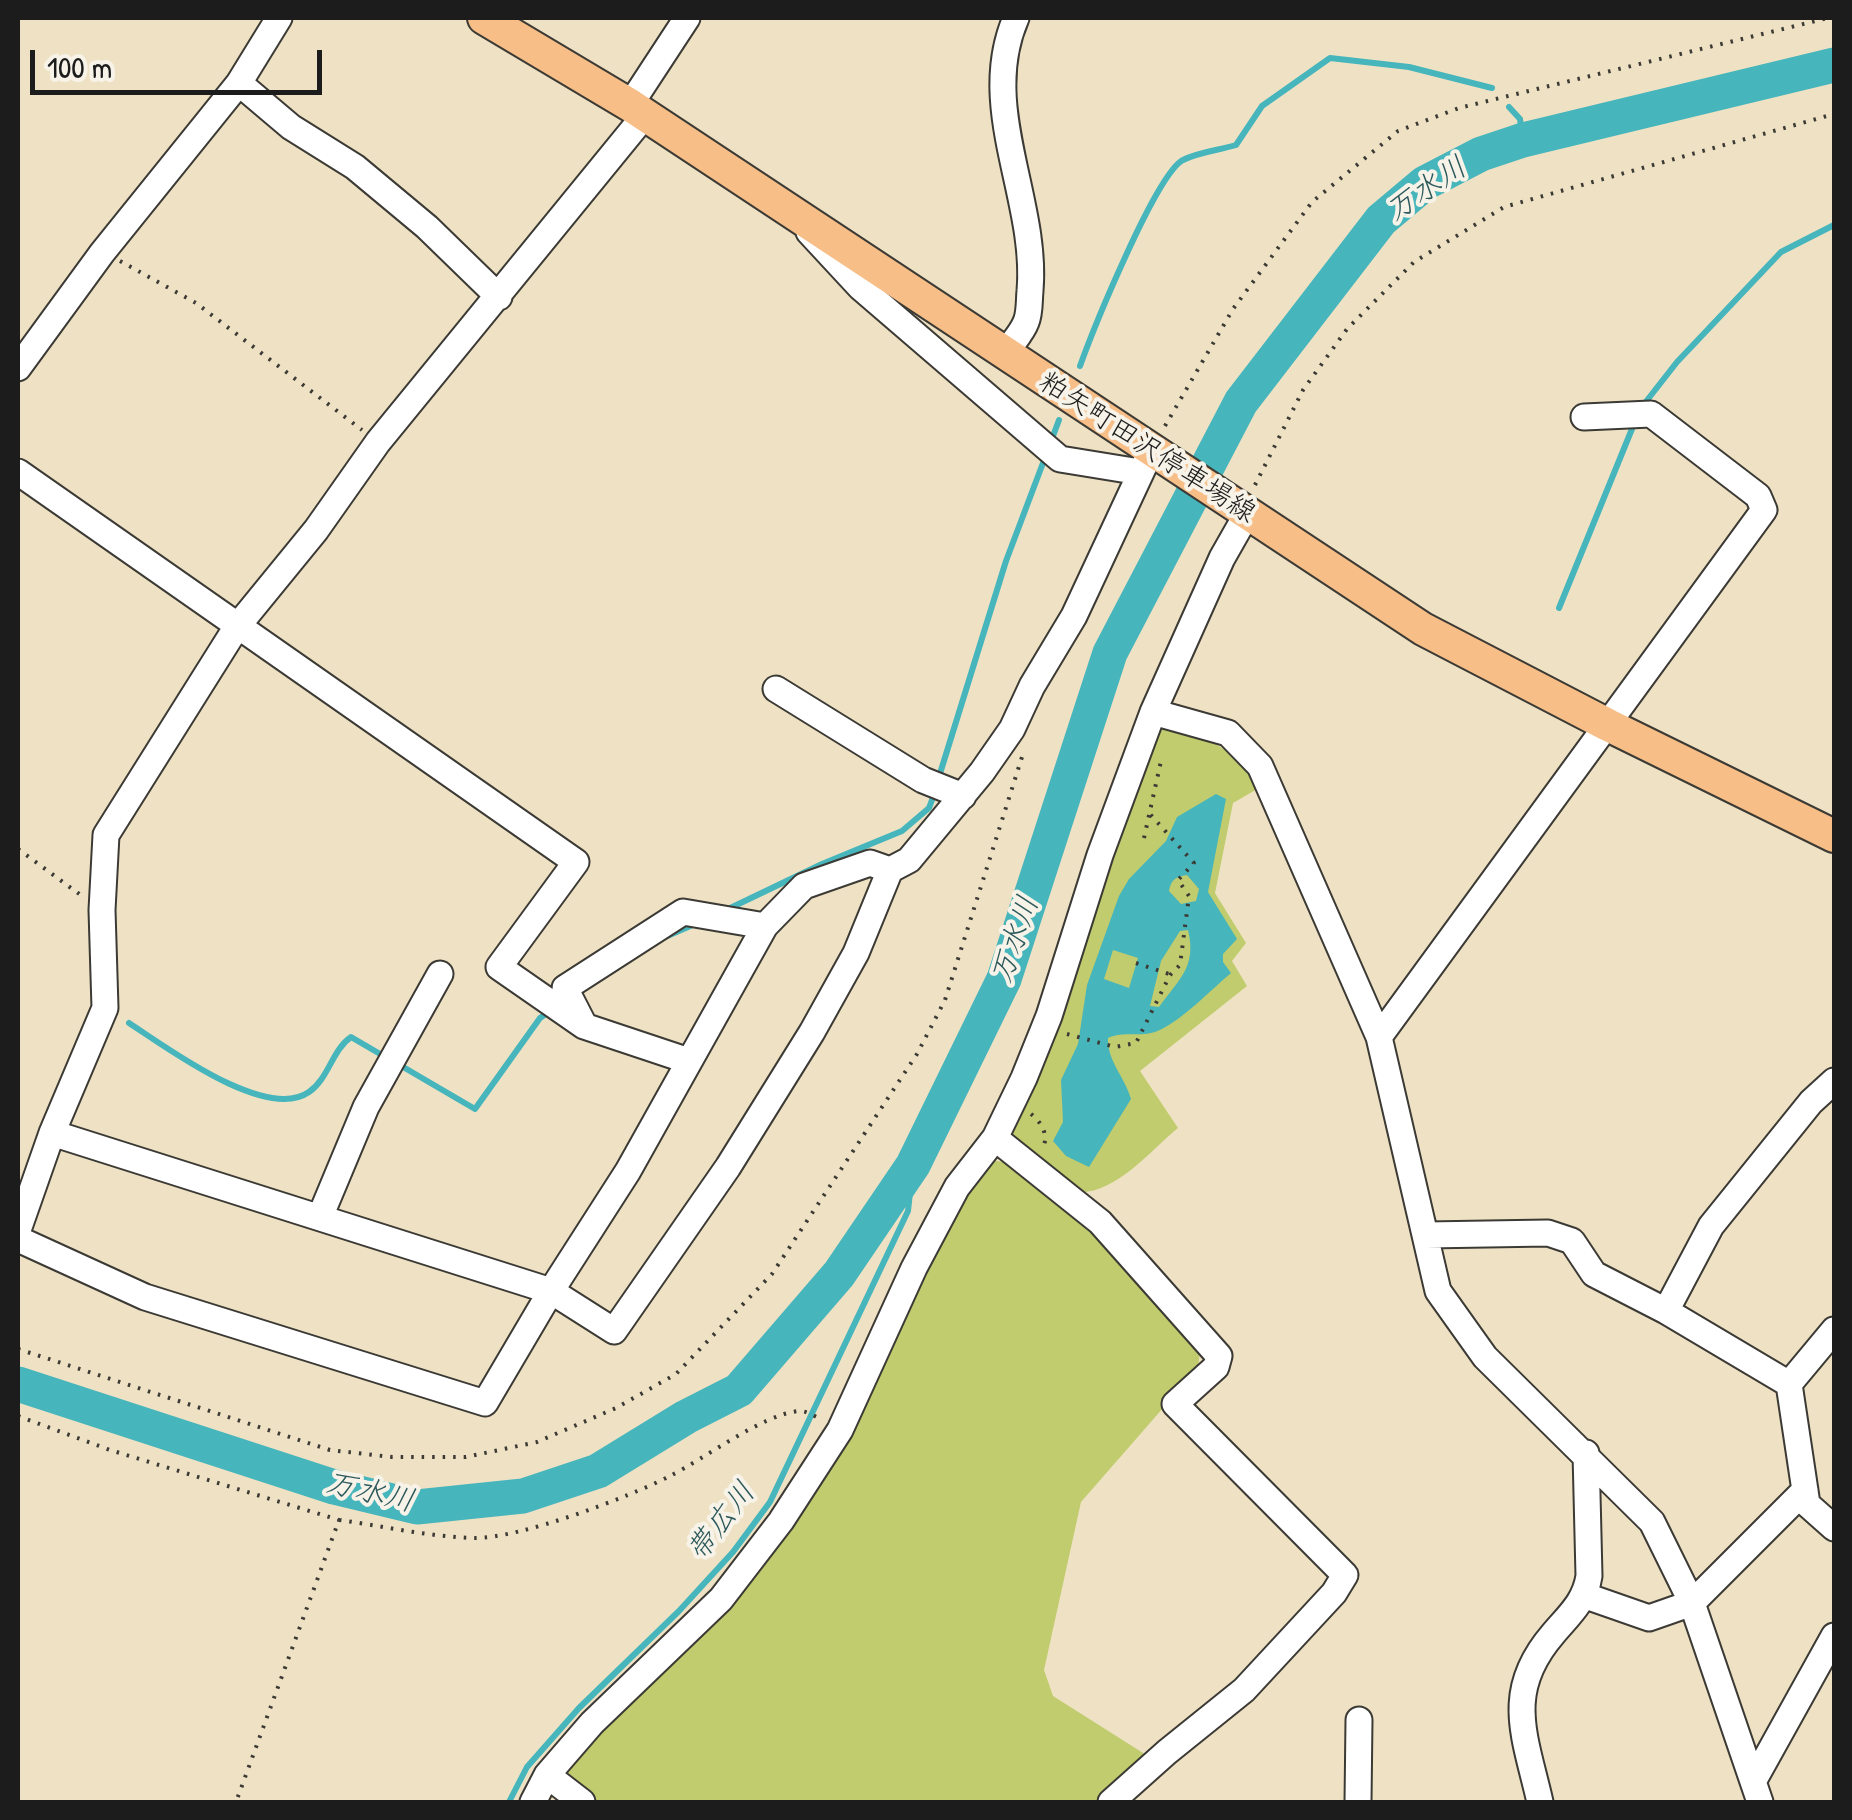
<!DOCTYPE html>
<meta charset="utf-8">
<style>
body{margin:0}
#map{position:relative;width:1852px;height:1820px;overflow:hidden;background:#efe2c4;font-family:"Patrick Hand",sans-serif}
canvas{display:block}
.frame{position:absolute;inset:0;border:20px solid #1c1c1c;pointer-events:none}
.scale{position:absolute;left:30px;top:50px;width:292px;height:45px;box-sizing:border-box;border:5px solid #1c1c1c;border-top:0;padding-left:12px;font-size:30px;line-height:35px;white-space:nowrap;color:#1c1c1c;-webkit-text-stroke:8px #f7f3e8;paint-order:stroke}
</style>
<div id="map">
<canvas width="1852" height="1820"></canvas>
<div class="frame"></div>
<div class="scale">100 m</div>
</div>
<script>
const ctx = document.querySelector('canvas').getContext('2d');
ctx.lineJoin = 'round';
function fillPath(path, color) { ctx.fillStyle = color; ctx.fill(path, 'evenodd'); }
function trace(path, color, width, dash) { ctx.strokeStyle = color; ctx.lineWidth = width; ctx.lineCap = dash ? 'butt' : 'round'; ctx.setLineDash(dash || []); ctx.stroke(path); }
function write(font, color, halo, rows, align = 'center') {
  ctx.font = font + ' "Patrick Hand","Klee One",sans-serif'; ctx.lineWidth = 8; ctx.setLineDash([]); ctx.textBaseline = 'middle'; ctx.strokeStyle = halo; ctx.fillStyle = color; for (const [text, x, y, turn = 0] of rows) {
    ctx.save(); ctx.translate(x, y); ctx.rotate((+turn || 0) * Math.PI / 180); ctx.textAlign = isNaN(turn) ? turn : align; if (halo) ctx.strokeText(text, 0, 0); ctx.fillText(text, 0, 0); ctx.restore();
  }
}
fillPath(new Path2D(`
 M1159,728C1209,735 1231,746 1259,788L1233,803L1215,893L1246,943L1232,961L1247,986L1140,1071L1178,1128C1150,1151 1114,1196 1075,1192L1014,1141L1011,1127L1041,1069L1059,1021L1116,843Z
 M992,1160L1003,1162L1089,1231L1200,1351L1198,1368L1081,1502L1044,1670L1053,1696L1151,1758L1101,1802H594L565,1778L566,1765L726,1603L960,1201Z`), '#c0cc6d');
fillPath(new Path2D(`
 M1216,794L1226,799L1208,892L1237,939L1223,954V962L1231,973C1212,989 1177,1025 1155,1032C1139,1037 1123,1031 1108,1038C1107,1061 1125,1077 1131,1099L1089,1167L1066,1156L1053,1141L1063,1122L1061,1080L1078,1044L1087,985L1119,896L1129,879L1166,841L1177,817ZM1187,875L1199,889L1196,901L1181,904L1169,891C1171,879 1176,877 1187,875ZM1188,930C1197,967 1179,979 1159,1007L1150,1006L1161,961L1180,931ZM1113,950L1138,958L1129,988L1104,979Z`), '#46b5bc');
trace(new Path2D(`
 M1509,107L1520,119L1523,140
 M1080,366C1093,330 1156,174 1183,160C1198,152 1220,150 1236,145L1262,106L1330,58L1409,67L1492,88
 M1641,408L1677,362L1781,252L1834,225
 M1050,444L1059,420
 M1559,608L1634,424
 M938,780L1006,561L1046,455
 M724,911L822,864L902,831L929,808L935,792
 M665,937L695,924
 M129,1023C166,1047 266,1122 309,1092C329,1078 332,1050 351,1037L387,1058
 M398,1064L475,1109L540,1018L549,1012
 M509,1802L527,1767L579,1708L679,1611L733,1552L770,1502L908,1211L913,1165`), '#46b5bc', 6);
trace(new Path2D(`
 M18,1384L334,1487L417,1507L523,1496L598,1471L686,1417L739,1390L839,1274L913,1165L1004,979L1110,653L1241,402L1381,220L1425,183L1481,154L1523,140L1834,65`), '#46b5bc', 35);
const minor = new Path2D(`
 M239,83L291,127L355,167L427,227L499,297
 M630,105L687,18
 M809,232L860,287L1060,459L1140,472
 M1005,354C1011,344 1022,333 1026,322C1030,313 1029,300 1030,291C1038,199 977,107 1016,18
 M18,368L102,253L239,83L279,18
 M18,472L576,862L499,967L584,1026L689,1061
 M776,689L923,780L963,796
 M1153,712L1228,733L1260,766L1379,1037L1438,1291L1485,1357L1652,1522L1692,1603L1760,1802
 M584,1025L565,988L683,912L765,926
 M1379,1037L1764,510L1758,496L1651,414L1584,417
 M52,1133L551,1291L614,1331L728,1167L812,1032L856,953L890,870L909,860L982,772L1012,729L1032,686L1074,616L1151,451
 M995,1138L1100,1222L1219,1356L1216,1367L1175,1404L1345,1575L1334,1593L1244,1690L1167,1752L1111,1802
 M320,1217L366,1107L440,974
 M18,1230L52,1133L105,1008L102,910L106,835L236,628L316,530L378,442L645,115
 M1426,1235L1548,1233L1572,1241L1594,1274L1666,1311L1789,1384L1807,1504L1834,1528
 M18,1239L145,1297L485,1403L551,1291L628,1171L765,926L804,886L870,863L890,870
 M1666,1311L1711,1226L1811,1102L1834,1081
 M1789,1384L1834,1330
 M1586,1596L1649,1618L1692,1603L1805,1490
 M547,1775L582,1802
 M1754,1780L1834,1636
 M533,1802L547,1775L592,1723L721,1599L781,1521L840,1430L914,1268L957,1187L995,1138L1024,1078L1049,1016L1100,855L1153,712L1222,558L1247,514
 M1358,1802L1359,1720
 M1540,1802C1525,1736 1503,1692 1553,1634C1569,1615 1585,1602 1589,1576L1586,1453`);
const major = new Path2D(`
 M484,18L630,105L1423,629L1608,725L1834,836`);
trace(minor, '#3c3a35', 29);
trace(major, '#3c3a35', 36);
trace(new Path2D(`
 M120,261L196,303L362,430
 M1165,426L1233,309L1312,202L1398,131L1459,108L1828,18
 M1255,485L1303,390L1347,329L1414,262L1504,207L1834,114
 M1144,838L1161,761
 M18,849L82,896
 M1136,963L1169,974
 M1067,1034L1115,1047L1136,1043L1170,975L1180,965L1189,896L1178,880L1194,863L1149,813
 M1031,1114C1041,1122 1049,1134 1043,1148
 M18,1349L330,1450L392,1457H466L537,1442L616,1408L676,1374L772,1274L917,1054L945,1000L1022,757
 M18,1416L110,1450L339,1520L236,1802
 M339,1520C383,1526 430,1537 475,1538C521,1538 627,1498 670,1476C704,1459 763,1414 799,1411C807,1411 812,1415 819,1418`), '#3c3a35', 4, [2.5, 8]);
trace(minor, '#fff', 25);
trace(major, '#f7be87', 32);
write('28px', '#1c1c1c', '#f7f3e8', [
 ["粕矢町田沢停車場線",1147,448,33]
]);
write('italic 30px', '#2d595c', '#f7f3e8', [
 ["万水川",1427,190,-34],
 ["万水川",1016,940,-71],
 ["万水川",370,1493,13],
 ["帯広川",722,1522,-52]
]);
</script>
